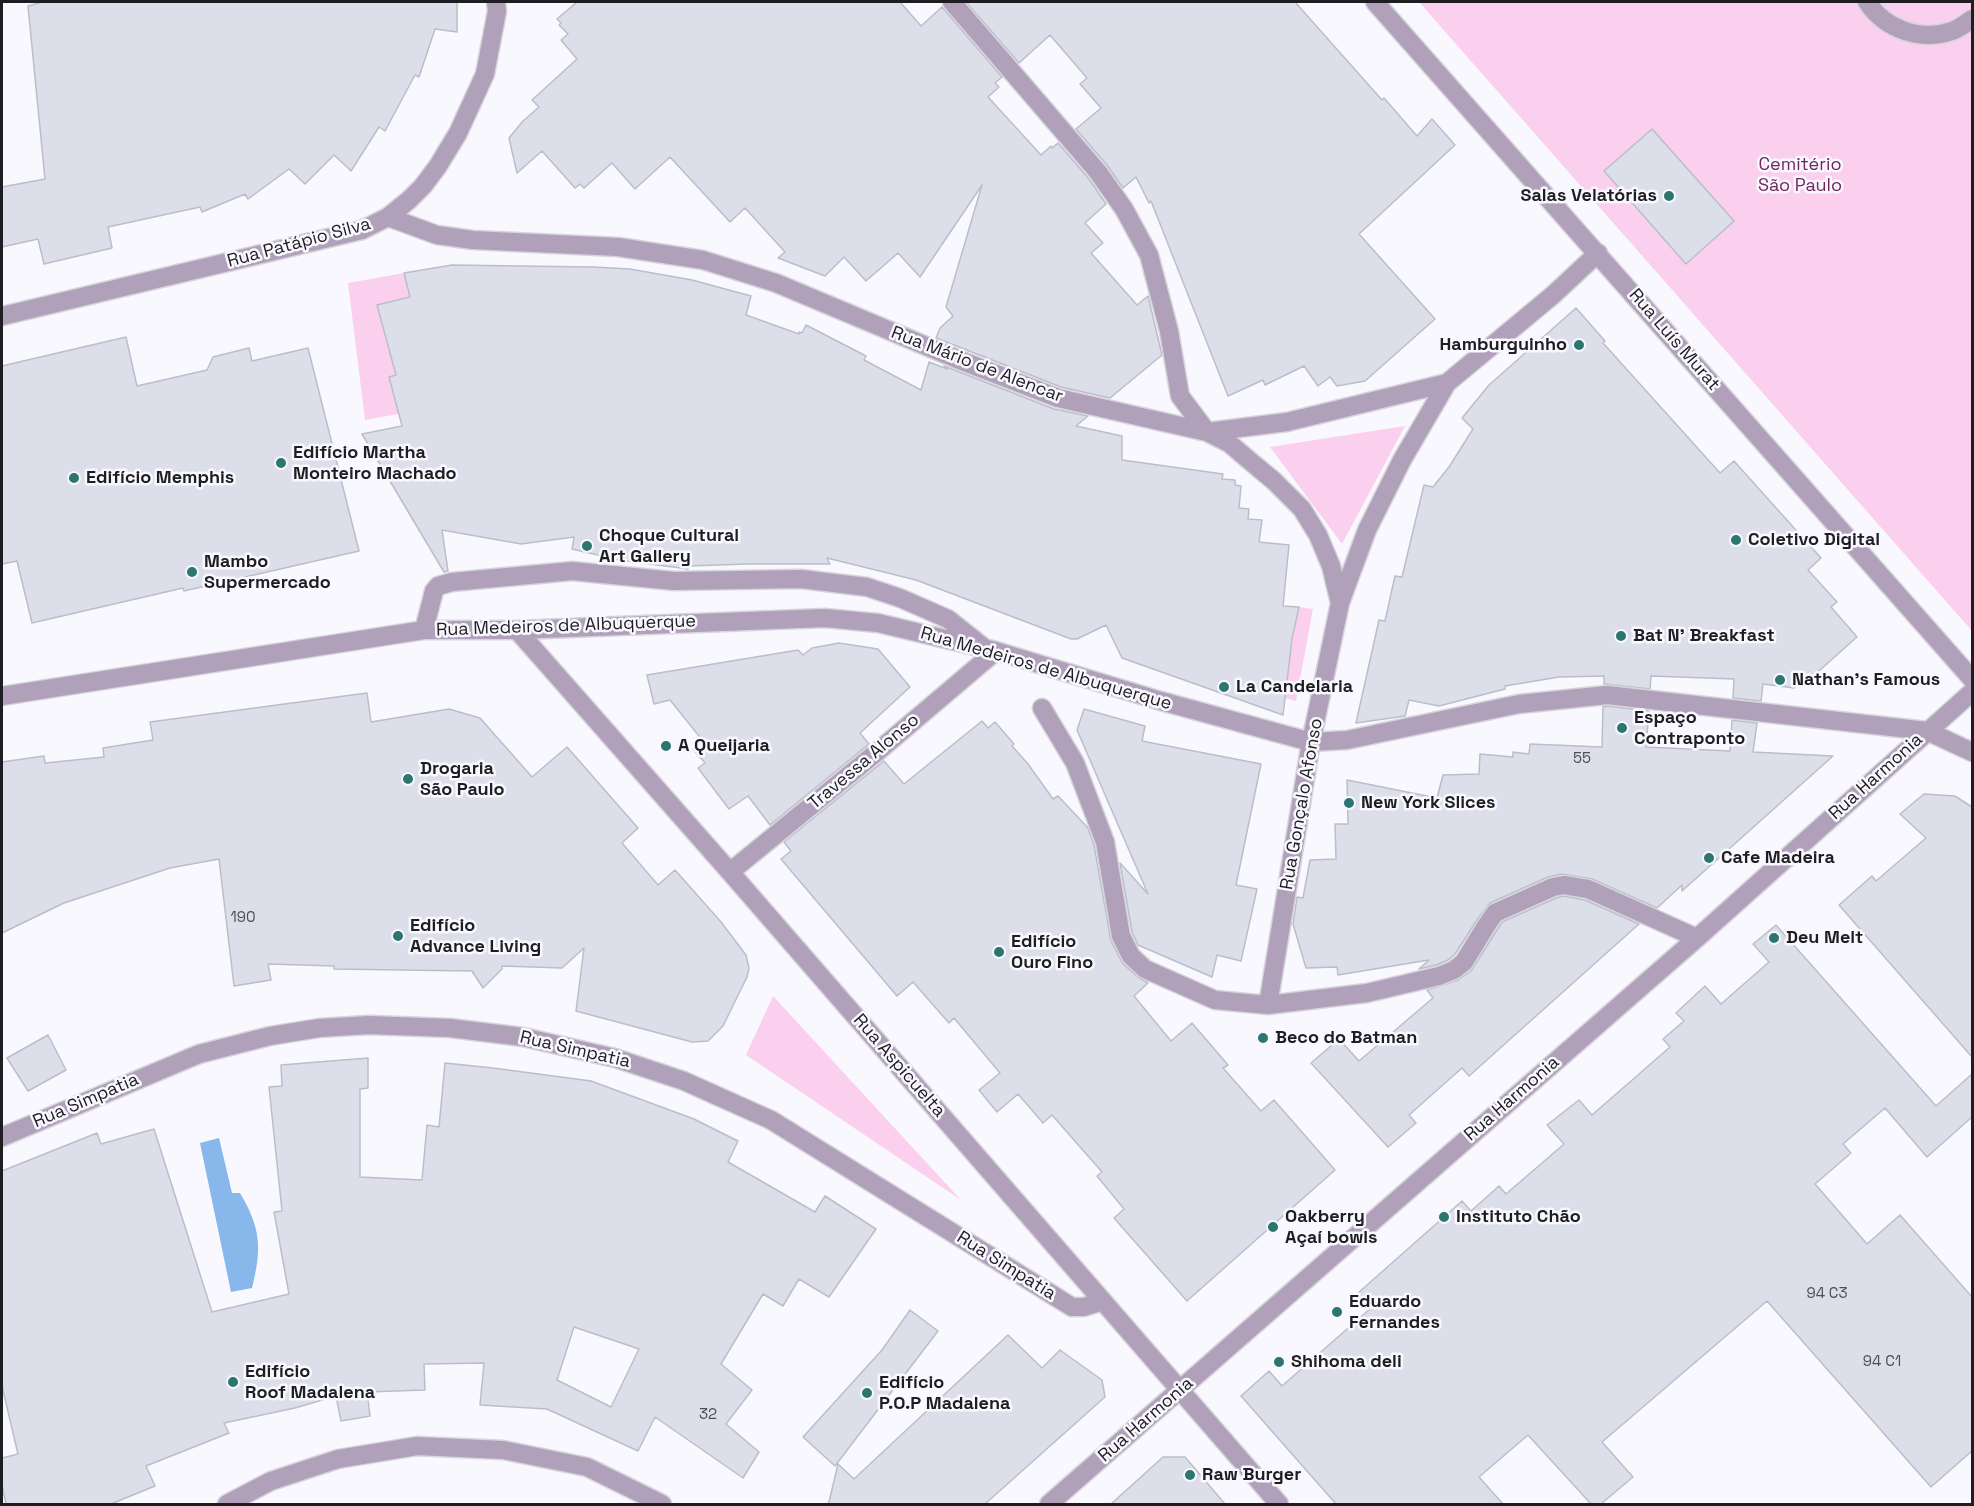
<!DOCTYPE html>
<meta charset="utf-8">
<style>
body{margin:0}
#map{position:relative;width:1974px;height:1506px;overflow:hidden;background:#f9f8fe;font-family:"Space Grotesk",sans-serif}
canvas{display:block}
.frame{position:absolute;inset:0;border:3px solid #1e1d21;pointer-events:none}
</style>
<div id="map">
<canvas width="1974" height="1506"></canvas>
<div class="frame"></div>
</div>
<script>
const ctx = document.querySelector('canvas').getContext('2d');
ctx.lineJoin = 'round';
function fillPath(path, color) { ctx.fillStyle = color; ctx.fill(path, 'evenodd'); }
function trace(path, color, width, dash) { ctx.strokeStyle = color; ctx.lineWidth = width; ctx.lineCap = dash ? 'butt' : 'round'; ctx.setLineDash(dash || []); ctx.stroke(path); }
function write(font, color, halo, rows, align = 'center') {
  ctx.font = font + ' "Space Grotesk",sans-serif'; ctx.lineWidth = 5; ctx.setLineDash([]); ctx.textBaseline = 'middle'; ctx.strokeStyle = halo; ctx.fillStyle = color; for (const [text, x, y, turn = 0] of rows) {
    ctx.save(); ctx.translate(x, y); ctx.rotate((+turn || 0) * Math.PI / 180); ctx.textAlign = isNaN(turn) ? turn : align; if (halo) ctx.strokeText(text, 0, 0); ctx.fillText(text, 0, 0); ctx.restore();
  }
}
fillPath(new Path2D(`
 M1419,2H1972V631Z
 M404,273L410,297L378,306L406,373L389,378L398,411L437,401L438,407L365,420L348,283Z
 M1405,426L1342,544L1270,447Z
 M1299,607L1313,609L1296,701L1282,697Z
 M773,996L961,1200L746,1055Z`), '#fad0ee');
fillPath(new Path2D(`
 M219,1138L232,1193H240C261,1228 262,1249 252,1288L231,1292L200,1143Z`), '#88b7ec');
const building = new Path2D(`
 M43,2H457V32L435,29L419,77L415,75L385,131L379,127L351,171L334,155L305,184L289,169L248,199L245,194L202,212L200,207L108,227L112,248L44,264L38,239L2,247V187L45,179L28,6Z
 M577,2H900L921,26L942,7L1002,77L995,83L999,87L988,97L1041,155L1051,146L1052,148L1058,143L1089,179L1106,204L1085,223L1103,243L1091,253L1137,305L1148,296L1162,355L1110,398L1061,387L936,338L940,328L953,316L946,307L982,185L920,277L898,253L866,281L844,257L825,276L778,258L785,252L745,208L730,222L670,157L635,189L612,163L584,188L580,184L575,188L542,151L517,173L509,138L523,121L539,107L532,100L577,59L561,40L568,34L559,25L561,23L557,19Z
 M966,2H1295L1382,100L1384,98L1417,136L1432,119L1455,145L1359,234L1435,319L1365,381L1337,386L1330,377L1318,386L1304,366L1265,385L1263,380L1228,396L1151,201L1149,203L1136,177L1123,188L1107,165L1076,129L1101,108L1080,84L1087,78L1050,35L1019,63Z
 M1652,129L1734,221L1686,264L1604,171Z
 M452,265L593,267L630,269L692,280L751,296L746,315L799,334V332L802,333L806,325L866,356L864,360L921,390L929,362L947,369L944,366L1054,409L1088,416L1076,426L1122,436V460L1223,474L1222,479L1235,480V485L1241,486L1239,508L1249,509L1248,519L1262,520L1259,542L1289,545L1283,606L1299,607L1292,639L1283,715L1122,658L1106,625L1077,639H1071L916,580L827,558L830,564H748L688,566V569L619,560L572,549L574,537L521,544L442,530L448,571L444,572L362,434L402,426L389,377L396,375L377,305L410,297L404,273Z
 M1576,308L1605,341L1603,343L1720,473L1734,461L1821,558L1808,570L1837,602L1831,607L1857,637L1811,678L1808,675L1794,688L1763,684L1761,701L1733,698L1734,679L1651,676L1650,689L1604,684V676L1559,677L1505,686V689L1439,706L1409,700L1405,716L1356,723L1379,620L1385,621L1395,576L1402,577L1424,485L1433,487L1449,467L1473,429L1462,418L1489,385Z
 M126,337L137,386L207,370L213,357L249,348L252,361L308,348L359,551L184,591L183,588L32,623L17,561L2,564V366Z
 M839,643L878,649L910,687L860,733L869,744L770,825L748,796L729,809L698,768L705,763L693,749L703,741L670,700L654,704L647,675L798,650L803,655L812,648Z
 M367,693L371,722L449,709L480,718L532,777L567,747L638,828L622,843L658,885L675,870L721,922L746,955L749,968L747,977L723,1026L708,1041L692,1042L576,1011L584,948L562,968L502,966V969L483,988L472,971L334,969V966L268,964L271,980L234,986L219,859L170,868L64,903L2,933V762L44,756L45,763L104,757L103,748L153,740L150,722Z
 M1607,706L1649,711L1646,747L1730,751L1732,720L1757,723L1753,752L1833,756L1682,891V885L1657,908L1592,879L1562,874L1548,877L1490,903L1477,920L1455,954L1448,960L1436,965L1419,969L1429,960L1338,975L1337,967L1306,968L1293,924L1297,897L1303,898L1310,860L1336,859L1335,824H1348L1347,780L1437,798L1443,775L1479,774L1480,754L1513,757V752L1529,754L1530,744L1602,747L1603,707Z
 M1084,709L1145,726L1142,741L1261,764L1236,885L1257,889L1241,961L1217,955L1212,977L1138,945L1132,932L1120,863L1148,894L1077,730Z
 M982,721L988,728L995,722L1014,744L1012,746L1028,764L1053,799L1058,796L1088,828L1094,845L1111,941L1123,964L1138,977L1148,983L1134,996L1171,1041L1192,1023L1228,1065L1223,1068L1261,1111L1274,1100L1335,1170L1187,1301L1114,1218L1124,1209L1097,1176L1102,1172L1052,1115L1043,1123L1018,1094L997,1112L979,1090L1000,1073L954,1018L949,1023L913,982L897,996L781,859L791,851L784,842L884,761L904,784Z
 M1924,794L1955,796L1972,807V1057L1839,905L1872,876L1876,881L1926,838L1900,814Z
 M1564,896L1585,900L1639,924L1469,1076L1462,1068L1409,1115L1416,1123L1388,1147L1311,1063L1339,1039L1359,1061L1433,998L1427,990L1458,980L1471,971L1502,922L1556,898Z
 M1776,925L1936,1106L1972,1074V1117L1927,1157L1885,1108L1843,1144L1851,1153L1815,1184L1867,1244L1900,1215L1972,1297V1451L1931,1487L1767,1301L1602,1442L1633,1477L1601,1504H1591L1528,1435L1479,1477L1503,1504H1336L1241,1396L1269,1371L1282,1386L1371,1308L1358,1293L1462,1201L1471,1211L1499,1186L1506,1194L1564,1144L1547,1125L1579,1100L1592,1115L1670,1047L1663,1039L1684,1021L1676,1013L1705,986L1721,1004L1769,962L1753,944Z
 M48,1035L66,1070L28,1091L7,1058Z
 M368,1058V1088L360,1089V1177L422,1180L427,1125L439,1127L445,1063L493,1068L591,1081L694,1119L738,1141L728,1162L815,1212L825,1196L876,1229L829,1297L799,1279L783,1306L763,1294L721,1364L752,1390L726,1424L759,1452L743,1478L655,1417L638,1451L547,1409L480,1405L484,1363L424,1364L425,1390L367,1392L370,1416L341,1421L336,1396L295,1408L224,1423L229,1433L146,1466L155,1486L111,1504H6L2,1485V1458L18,1454L2,1386V1171L97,1133L101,1144L154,1129L212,1312L289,1294L274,1212L282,1211L269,1087L282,1086L281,1065ZM574,1327L639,1349L611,1407L557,1380Z
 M910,1310L938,1331L835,1466L803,1437L882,1350Z
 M1008,1335L1042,1368L1060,1350L1102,1380L1105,1397L985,1504H827L829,1502L838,1464L854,1479Z
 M1163,1457H1185L1225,1504H1111Z`);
fillPath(building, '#dcdfea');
trace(building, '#bbbec8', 1.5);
const minor = new Path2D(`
 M952,2L1098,172L1124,209L1149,255L1169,331L1180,396L1207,432L1229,443L1250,461L1274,481L1302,509L1318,535L1331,566L1340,603
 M1375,2L1972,679
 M1867,2C1885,29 1920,42 1952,31C1959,29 1966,23 1972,19
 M388,217L437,235L473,240L618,247L703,260L776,283L957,359L1058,398L1207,432L1287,422L1447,383L1553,295L1598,253
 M2,316L362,230L388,217L409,200L423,186L438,166L458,133L485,74L497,11L496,2
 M424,630L434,591L438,586L452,582L572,571L674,581L801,579L867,587L900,598L948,619L982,646
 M517,630L730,872L1279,1504
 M2,696L424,630H517L825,618L878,623L996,651L1161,701L1311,742L1347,740L1519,704L1607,695L1927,731L1972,752
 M1042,708L1075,763L1105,842L1121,936L1131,956L1145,969L1215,1000L1268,1005L1367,993L1439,976L1454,970L1464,962L1486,926L1495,913L1553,887L1564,885L1588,889L1697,938
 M730,872L877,752L996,651
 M1268,1005L1311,742L1340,603L1367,530L1402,460L1447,383
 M2,1137L199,1054L270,1036L319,1028L369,1025L450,1028L523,1037L615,1058L684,1081L771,1120L1072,1307H1084L1103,1301
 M227,1504L271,1481L338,1459L417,1446L503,1450L587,1467L662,1504
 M1049,1504L1697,938L1972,692`);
trace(minor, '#d6d5db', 21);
trace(minor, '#b1a0ba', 18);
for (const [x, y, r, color] of [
 [1669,196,6,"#2c7570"],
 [1579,345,6,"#2c7570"],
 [281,463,6,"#2c7570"],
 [74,478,6,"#2c7570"],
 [1736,540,6,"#2c7570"],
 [587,546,6,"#2c7570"],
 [192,572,6,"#2c7570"],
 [1621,636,6,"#2c7570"],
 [1780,680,6,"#2c7570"],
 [1224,687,6,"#2c7570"],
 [1622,728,6,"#2c7570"],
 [666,746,6,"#2c7570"],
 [408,779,6,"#2c7570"],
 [1349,803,6,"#2c7570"],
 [1709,858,6,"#2c7570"],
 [398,936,6,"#2c7570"],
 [1774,938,6,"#2c7570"],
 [999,952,6,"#2c7570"],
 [1263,1038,6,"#2c7570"],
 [1444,1217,6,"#2c7570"],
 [1273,1227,6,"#2c7570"],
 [1337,1312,6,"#2c7570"],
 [1279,1362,6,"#2c7570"],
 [233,1382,6,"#2c7570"],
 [867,1393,6,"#2c7570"],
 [1190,1475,6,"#2c7570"]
]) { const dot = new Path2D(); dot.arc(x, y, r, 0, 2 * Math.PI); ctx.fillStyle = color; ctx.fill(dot); trace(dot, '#f9f8fe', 2); }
write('15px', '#4e4e53', null, [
 ["55",1582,759],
 ["190",243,918],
 ["94 C3",1827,1294],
 ["94 C1",1882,1362],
 ["32",708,1415]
]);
write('18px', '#6e2860', '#f9f8fe', [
 ["Cemitério",1800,165],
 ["São Paulo",1800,186]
]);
write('bold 18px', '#1e1d21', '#f9f8fe', [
 ["Salas Velatórias",1657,196,"right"],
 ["Hamburguinho",1567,345,"right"],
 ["Edifício Martha",293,453],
 ["Monteiro Machado",293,474],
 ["Edifício Memphis",86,478],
 ["Choque Cultural",599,536],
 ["Art Gallery",599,557],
 ["Coletivo Digital",1748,540],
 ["Mambo",204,562],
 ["Supermercado",204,583],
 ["Bat N' Breakfast",1633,636],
 ["Nathan's Famous",1792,680],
 ["La Candelaria",1236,687],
 ["Espaço",1634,718],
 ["Contraponto",1634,739],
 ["A Queijaria",678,746],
 ["Drogaria",420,769],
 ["São Paulo",420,790],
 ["New York Slices",1361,803],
 ["Cafe Madeira",1721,858],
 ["Edifício",410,926],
 ["Advance Living",410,947],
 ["Deu Melt",1786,938],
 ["Edifício",1011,942],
 ["Ouro Fino",1011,963],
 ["Beco do Batman",1275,1038],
 ["Oakberry",1285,1217],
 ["Açaí bowls",1285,1238],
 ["Instituto Chão",1456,1217],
 ["Eduardo",1349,1302],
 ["Fernandes",1349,1323],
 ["Shihoma deli",1291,1362],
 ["Edifício",245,1372],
 ["Roof Madalena",245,1393],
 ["Edifício",879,1383],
 ["P.O.P Madalena",879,1404],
 ["Raw Burger",1202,1475]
], 'left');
write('18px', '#1e1d21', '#f9f8fe', [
 ["Rua Patápio Silva",299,243,-15],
 ["Rua Luís Murat",1674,340,49],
 ["Rua Mário de Alencar",977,365,21],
 ["Rua Medeiros de Albuquerque",566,626,-2],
 ["Rua Medeiros de Albuquerque",1046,669,16],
 ["Travessa Alonso",864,762,-40],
 ["Rua Harmonia",1876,777,-42],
 ["Rua Gonçalo Afonso",1302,804,-80],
 ["Rua Simpatia",575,1050,13],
 ["Rua Aspicuelta",899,1066,49],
 ["Rua Harmonia",1512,1099,-41],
 ["Rua Simpatia",86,1101,-23],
 ["Rua Simpatia",1006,1266,32],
 ["Rua Harmonia",1146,1420,-41]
]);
</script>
